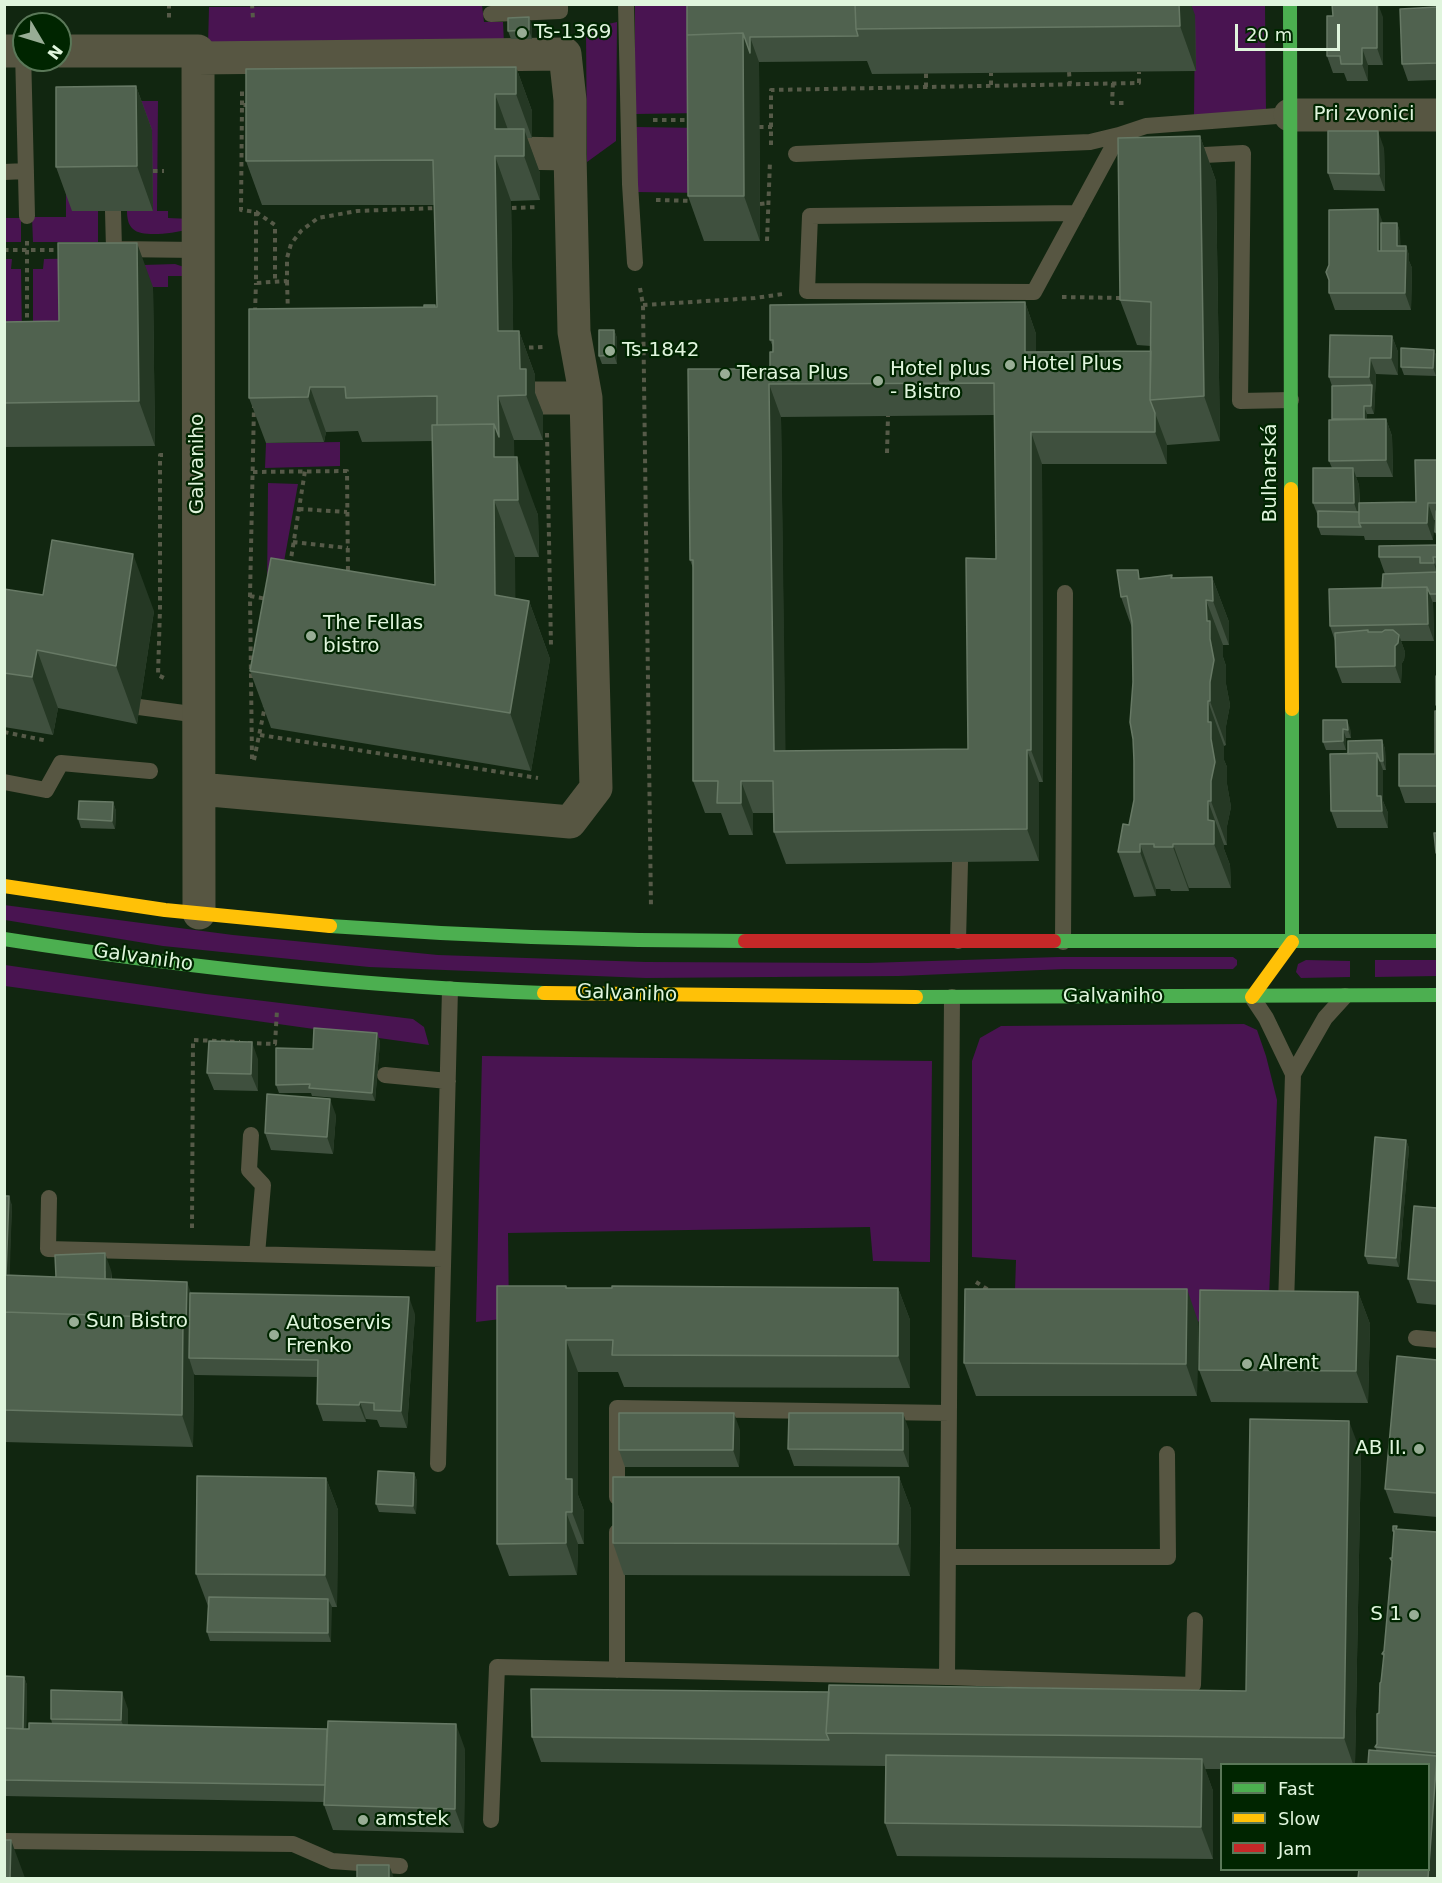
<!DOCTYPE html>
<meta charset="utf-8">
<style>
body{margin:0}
#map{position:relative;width:1442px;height:1883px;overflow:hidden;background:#112610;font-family:"DejaVu Sans",sans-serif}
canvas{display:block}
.frame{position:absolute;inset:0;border:6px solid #e0f5dd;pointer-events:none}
.legend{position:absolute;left:1220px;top:1763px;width:210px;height:108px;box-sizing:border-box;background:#002500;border:2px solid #5a7858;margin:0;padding:8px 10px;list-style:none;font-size:18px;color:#e0f5dd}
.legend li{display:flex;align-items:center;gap:12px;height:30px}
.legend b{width:30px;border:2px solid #5a7858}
.north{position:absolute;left:12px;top:12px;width:60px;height:60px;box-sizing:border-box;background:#002500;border:2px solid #5a7858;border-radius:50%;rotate:128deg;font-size:16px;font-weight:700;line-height:24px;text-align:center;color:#e0f5dd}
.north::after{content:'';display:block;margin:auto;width:21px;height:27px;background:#98ad95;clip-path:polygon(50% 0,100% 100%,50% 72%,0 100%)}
.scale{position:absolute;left:1235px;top:24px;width:105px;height:27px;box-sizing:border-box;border:3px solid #e0f5dd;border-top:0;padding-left:8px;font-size:18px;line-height:21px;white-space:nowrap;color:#e0f5dd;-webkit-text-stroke:4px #002500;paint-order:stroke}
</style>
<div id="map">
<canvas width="1442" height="1883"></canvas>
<div class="frame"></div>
<ul class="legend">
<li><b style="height:8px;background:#4caf50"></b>Fast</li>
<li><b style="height:8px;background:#ffc107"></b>Slow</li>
<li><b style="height:8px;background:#c62828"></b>Jam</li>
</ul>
<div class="north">N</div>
<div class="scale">20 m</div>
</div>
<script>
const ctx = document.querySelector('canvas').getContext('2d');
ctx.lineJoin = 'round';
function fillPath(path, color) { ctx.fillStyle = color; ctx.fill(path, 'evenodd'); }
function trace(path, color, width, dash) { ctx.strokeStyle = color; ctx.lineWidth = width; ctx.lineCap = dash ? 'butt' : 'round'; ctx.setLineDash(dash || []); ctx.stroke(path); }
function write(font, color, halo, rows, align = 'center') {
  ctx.font = font + ' "DejaVu Sans",sans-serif'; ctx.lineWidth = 4.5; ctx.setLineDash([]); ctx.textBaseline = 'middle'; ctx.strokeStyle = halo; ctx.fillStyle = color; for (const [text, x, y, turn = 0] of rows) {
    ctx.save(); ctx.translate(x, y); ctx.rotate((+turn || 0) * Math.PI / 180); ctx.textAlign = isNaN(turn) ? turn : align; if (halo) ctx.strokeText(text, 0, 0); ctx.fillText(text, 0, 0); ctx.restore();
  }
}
fillPath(new Path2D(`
 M482,5L484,22H503L504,44L208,46L209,7Z
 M635,5H713L703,113L635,114Z
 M1162,5H1265L1266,114L1194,117L1195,15Z
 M617,22L616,141L587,162L586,29Z
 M66,101H158L157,211H168V218L192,219L186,230C174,233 142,238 133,229C128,225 127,217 127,211H153H72H98V242H33L32,217H66Z
 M636,127L703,128V193L636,192Z
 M4,218H21V242H5Z
 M100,258L75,365L33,338V269H43L44,259Z
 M4,259H12L11,269H21L22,336L4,366Z
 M175,264L187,268L192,276H168V287H128L143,265Z
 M340,442V466L265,468L266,443Z
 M268,483L298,484L278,595L267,592Z
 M4,905L233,935L438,955L646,962L867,963L1059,957H1233L1237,960V965L1233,969H1065L899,976L646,978L369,967L163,946L5,920Z
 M1306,960L1350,961V977L1301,978L1296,972L1298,964Z
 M1375,960H1437V976L1375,977Z
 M5,965L206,994L413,1019L424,1027L429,1045L5,986Z
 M1244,1024L1257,1030L1266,1056L1277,1100L1268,1322L1014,1320L1016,1260L972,1257V1061L980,1038L1001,1026Z
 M482,1056L932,1061L930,1262L873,1261L870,1227L508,1233L509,1318L476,1322Z`), '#491451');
trace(new Path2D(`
 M169,4V19
 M252,4L253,19
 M1069,72L1070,84
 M1113,83L1112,103H1126
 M991,85V73
 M926,87V73
 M242,105V91
 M248,105H242L241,210L256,212V283L287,281V258L291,244L301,231L318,218L357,211L437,208
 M653,120H691
 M759,127H772
 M771,145V90L1139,83V72
 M153,171H164
 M656,200L693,201
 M760,204L769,203
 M512,208L538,207
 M256,212L275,225V281
 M27,241V326
 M767,241L770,161
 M4,250H62
 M287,281L288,314
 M640,288L643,305L651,907
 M1062,297L1123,298
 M643,305L755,298L783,294
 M255,312L256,283
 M520,348L543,347
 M547,433L551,646
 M887,453L888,416
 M163,455H160V609L158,675L166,679
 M253,472L347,471L348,573
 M299,509L347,512
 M293,542L348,548
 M290,565L305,471
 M250,596L267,599
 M4,732L48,741
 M260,735L538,778
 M252,759L250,596L254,406
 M254,760L265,706
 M248,1043L275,1044L277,1010
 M192,1228L193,1040L240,1042
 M976,1282L990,1291`), '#565a48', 4, [4.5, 4.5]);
trace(new Path2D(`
 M626,4L630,184L635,263
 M491,14L560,11V4
 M23,51L27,216
 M796,154L1090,142L1119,135
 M1185,156L1243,153L1240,401L1291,400
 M4,172L26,171
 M113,211L114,249L198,250
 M1077,213L810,216L807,291L1034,292L1119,135L1146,126L1290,115
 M139,707L199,715
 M4,782L46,790L61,763L150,771
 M958,941L960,862
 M1063,942L1065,593
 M1252,997L1266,1018L1293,1074L1286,1305H1294
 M1293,1074L1325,1018L1345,996
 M385,1075L448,1081
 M251,1135L249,1170L263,1185L257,1254
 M49,1198L48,1249L443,1259
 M1416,1338L1438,1340
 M438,1464L450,989
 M617,1497V1408L949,1413
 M617,1532V1670
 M948,1557H1168L1167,1454
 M947,1677L1193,1685L1195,1620
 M491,1820L497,1667L947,1677L952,997
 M4,1841L293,1844L332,1861L400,1866`), '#575642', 16);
trace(new Path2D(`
 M4,51H24
 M60,51H198L199,913
 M198,58L565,54L570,100V154L511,153
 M1290,115H1438
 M535,398H586
 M199,789L570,822L596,788L586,398L574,332L570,154`), '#575642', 33);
trace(new Path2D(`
 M1290,4L1291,489
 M1292,709V942
 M330,926C468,936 606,941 745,941
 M4,939C183,967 363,987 544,993
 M1054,941H1438
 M916,997L1438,995`), '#4caf50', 14);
trace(new Path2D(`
 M1291,489L1292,709
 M4,886L165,910L330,926
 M544,993L916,997
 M1252,997L1292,942`), '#ffc107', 14);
trace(new Path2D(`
 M745,941H1054`), '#c62828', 14);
fillPath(new Path2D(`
 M1437,7V80L1408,81L1402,64Z
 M1195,15L1196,71L872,74L867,61L759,62L760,241H704L688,196L687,35Z
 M529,17L532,26V39H511L508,31Z
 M1383,17V65H1368V81H1347L1344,73H1333L1327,56Z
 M516,67L532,111V138H527L540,173V200L511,201L513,331H519L535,375V393L543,413V440H514V457L538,515L539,557H515V598L529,601L550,659L531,771L271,728L250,671L435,585L433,441L362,442L358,431L326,432L324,442L266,443L249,398L437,307L434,205H262L246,161Z
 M136,86L152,130L153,211H72L56,167Z
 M1200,136L1216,181L1220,441L1167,445V464H1042L1043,782H1039V861L786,864L774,832V813H753V835H729L721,813H705L693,781V568L690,560L770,369L773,347L770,340L1025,302L1036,334V352L1151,351V346L1137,345L1120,300ZM995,415L996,559L968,749L785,751L781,417Z
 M1384,148L1385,191L1334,190L1328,173Z
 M1383,223H1397L1400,232V246H1406L1409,255V261L1412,268L1411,310H1335L1329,293Z
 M153,287L155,446L4,447V322L59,321Z
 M614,330L617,338V364H602L599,356Z
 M1392,336L1398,352V375L1376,374L1374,414H1367V419H1386L1392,436L1393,477H1356L1359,485L1360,503L1416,502L1437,460V539L1435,532L1436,520H1434L1433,540H1365L1364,536L1321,535L1318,527V516L1313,503L1332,468L1329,461L1332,419V386L1329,377Z
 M1434,350L1437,358L1436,376L1404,375L1401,367Z
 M1437,545V602H1433L1434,641H1401L1405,652L1404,660L1402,663L1401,683H1342L1336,667L1335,641L1330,626L1382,588L1385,574L1379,557Z
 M1172,575L1173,578L1212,577L1229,622V645H1223V657L1226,666V684L1230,705L1226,726V745L1224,746V760L1227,767V784L1231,807L1227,826V845H1224V849L1230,865L1231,888H1189V891H1171L1170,889H1156V896L1134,897L1118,852L1129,825L1134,800L1132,628L1121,597L1141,578Z
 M4,589L154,611L137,724L58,708L53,735L4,727Z
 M1437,711V803H1405L1399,786L1435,754Z
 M1323,720L1350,728L1351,738H1346V750H1326L1323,742Z
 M1382,740L1385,749L1386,770H1383V801L1388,813V828H1337L1331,811L1348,754Z
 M113,802L116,811L115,829L81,828L78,819Z
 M377,1033L380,1042L375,1101L312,1096L311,1093H279L276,1085L313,1049Z
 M258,1059V1091L214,1090L207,1073Z
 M336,1115L333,1154L271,1150L265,1133Z
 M1406,1140L1409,1148L1399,1267L1368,1264L1365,1256Z
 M4,1196L12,1205L9,1275L56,1277L111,1270L112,1279L191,1293L415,1314L407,1428L380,1427L377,1420L366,1419V1422L323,1421L317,1404L318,1377L195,1375L194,1374L193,1447L4,1442Z
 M1437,1208V1305L1417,1303L1408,1279Z
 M566,1286L567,1288H898L910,1320V1388L624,1387L618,1372H578V1495L584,1511V1544H578L577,1575L509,1576L497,1544Z
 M1358,1292L1370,1324L1368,1403L1211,1402L1199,1370Z
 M1198,1321L1197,1396H976L964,1363Z
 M1437,1360V1517L1394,1513L1385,1489Z
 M740,1430L739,1467H625L619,1450Z
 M909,1430V1467L794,1466L788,1449Z
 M1361,1453L1355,1764H1221V1769H1205L1213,1791V1859L897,1856L885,1823V1766L541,1762L532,1737L829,1692L1246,1691Z
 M414,1473L417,1481L416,1514L379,1512L376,1504Z
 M899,1477L911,1509L910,1576L624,1575L613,1543Z
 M326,1478L338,1510L337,1607H331V1642L210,1641L207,1632L208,1606L196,1574Z
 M1398,1529L1437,1532V1878L1375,1747L1377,1744L1384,1658L1382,1654L1384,1651L1392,1562L1390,1558H1392L1394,1535L1393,1531Z
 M4,1676L24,1677L27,1685L26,1729L52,1723L51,1719L128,1709V1725L465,1749L464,1833L333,1830L324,1805V1802L4,1796Z`), '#3f503e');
fillPath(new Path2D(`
 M1179,4H1191L1195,15L1196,71L1180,26Z
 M1377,4H1378L1383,17V65L1377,48Z
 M529,17L532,26V39L529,30Z
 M743,33L750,37L759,62L760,241L744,196Z
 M1362,48L1368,65V81L1362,64Z
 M516,67L532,111V138L516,94Z
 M136,86L152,130L153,211L137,166Z
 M495,94L511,138L495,129Z
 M524,129L540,173V200L524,156Z
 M1378,131L1384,148L1385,191L1379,174Z
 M1200,136L1216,181L1220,441L1204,396Z
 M495,156L511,201L514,376L498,331Z
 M1378,209L1384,226V259L1378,251Z
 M1397,223L1400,232L1401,255L1397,246Z
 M137,243L153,287L155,446L139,401Z
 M1406,246L1409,255V261L1412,268L1411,310L1405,293Z
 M1025,302L1036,334V384L1025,352Z
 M614,330L617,338V364L614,355Z
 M519,331L535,375V393L543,413V440L526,395L520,369Z
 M1392,336L1398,352V375L1391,358Z
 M1434,350L1437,358L1436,376L1433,368Z
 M1370,358L1376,374L1374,414L1371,406L1372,385L1369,377Z
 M769,384L781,417L786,783L774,751Z
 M310,387L326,432L324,442L308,397Z
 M498,396L514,440L515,482L494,457V424Z
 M1364,406L1367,414V436L1364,427Z
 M1155,413L1167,445V464L1155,432Z
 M1386,419L1392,436L1393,477L1386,460Z
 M1031,432L1042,464L1043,782L1031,750Z
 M517,457L538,515L539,557L518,500Z
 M1353,468L1359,485L1360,520L1354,503Z
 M494,500L515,557L516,653L495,595Z
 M1428,503L1434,520L1433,540L1427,523Z
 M133,554L154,611L137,724L116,666Z
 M1433,557L1437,569V574L1434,563Z
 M1212,577L1229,622V645L1213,601Z
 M1427,587L1433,603L1434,641L1428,624Z
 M1206,600L1223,645V657L1226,666V684L1230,705L1226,726V745L1210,701Z
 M529,601L550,659L531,771L510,713Z
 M1399,635L1405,652L1404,660L1402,663L1401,683L1395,666V646Z
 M37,650L58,708L53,735L32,677Z
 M1208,701L1224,746V760L1227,767V784L1231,807L1227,826V845L1211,801Z
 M1347,720L1350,728L1351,738L1348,730Z
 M1343,729L1346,738V750L1343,741Z
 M1382,740L1385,749L1386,770L1383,761Z
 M1027,750L1039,782V861L1027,829Z
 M1377,753L1383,770V801L1388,813V828L1377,796Z
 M741,781L753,813V835L741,803Z
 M1208,801L1224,845V849L1230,865L1231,888L1214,844L1208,820Z
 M113,802L116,811L115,829L112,821Z
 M1140,844L1156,889V896L1140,852Z
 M1173,844L1189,888V891L1173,847Z
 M377,1033L380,1042L375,1101L372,1093Z
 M252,1042L258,1059V1091L251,1074Z
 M330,1099L336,1115L333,1154L327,1137Z
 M1406,1140L1409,1148L1399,1267L1396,1258Z
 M9,1196L12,1205L9,1297L5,1288Z
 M105,1253L111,1270L112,1303L106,1286Z
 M187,1282L196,1306L189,1358L194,1374L193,1447L182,1415L183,1318Z
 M898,1288L910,1320V1388L898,1356Z
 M1187,1289L1198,1321L1197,1396L1186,1364Z
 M1358,1292L1370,1324L1368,1403L1356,1371Z
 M409,1297L415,1314L407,1428L401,1411Z
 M566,1340L578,1372V1495L584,1511V1544L572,1512L566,1479Z
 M360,1402L366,1419V1422L359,1405Z
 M734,1413L740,1430L739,1467L733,1450Z
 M903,1413L909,1430V1467L903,1450Z
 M1349,1421L1361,1453L1355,1764H1353L1344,1738Z
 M414,1473L417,1481L416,1514L413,1506Z
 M899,1477L911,1509L910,1576L898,1544Z
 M326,1478L338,1510L337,1607L325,1575Z
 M566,1512L578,1544L577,1575L566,1543Z
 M328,1599L332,1607L331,1642L328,1633Z
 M24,1677L27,1685L26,1745L22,1737Z
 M122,1692L128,1709V1737L121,1720Z
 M456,1724L465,1749L464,1833L455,1809Z
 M1437,1757V1878H1428Z
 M1202,1759L1213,1791V1859L1201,1827Z
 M11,1840L25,1878H10Z
 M389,1865L394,1878H389Z`), '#253824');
const building = new Path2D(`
 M687,4H855L856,29L858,36L750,37V53L743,33L687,35Z
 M855,4H1179L1180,26L856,29Z
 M1332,4H1377V48H1362V64H1341L1340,56H1327V16H1333Z
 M1437,7V63L1402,64L1400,9Z
 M529,17V30L508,31V18Z
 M743,33L744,196H688L687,35Z
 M516,67V94H495V129H524V156H495L498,331H519L520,369H526V395L498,396L499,437L494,424L437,425V396L346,398L345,387H310L308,397L249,398V309L437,307L433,160L246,161V69Z
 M136,86L137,166L56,167V87Z
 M1328,131H1378L1379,174L1328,173Z
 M1200,136L1204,396L1150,400L1151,302L1120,300L1118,138Z
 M1378,209V251H1406L1405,293H1329V280L1326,272L1329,265V210Z
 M1381,223H1397V246H1406V252V251H1381Z
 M58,243H137L139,401L4,403V322L59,321Z
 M1025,302V352L1151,351L1150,400L1155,413V432H1031V750H1027V829L774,832L773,781H741V803H717L718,781H693V560H690L688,369H770V352H773V340H770V305ZM994,383L996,559L966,558L968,749L774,751L769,384Z
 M424,305H435V307H424Z
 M599,330H614V355L599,356Z
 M1330,335L1392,336L1391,358H1370L1369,377H1329Z
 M1401,348L1434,350L1433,368L1401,367Z
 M1372,385L1371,406H1364V419H1332V386Z
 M1386,419V460L1329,461V420Z
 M494,424V457H517L518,500H494L495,595L529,601L510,713L250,671L271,558L435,585L432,425Z
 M1415,460H1437V503H1428L1427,523H1359V503L1416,502Z
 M1313,468H1353L1354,503H1313Z
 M1318,511L1359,512V523L1361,527H1318Z
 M1436,511H1437V532H1435Z
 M52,540L133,554L116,666L37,650L32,677L4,673V589L43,595Z
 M1437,545V557H1433L1434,563H1420V557H1379V546Z
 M1117,570H1138L1139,579L1172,575L1171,578L1212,577L1213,601L1206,600L1207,621H1210V639L1214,660L1210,682V701H1208V722H1211V739L1215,762L1211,781V801H1208V820L1214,821V844H1173V847H1154V844H1140V852H1118L1123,824L1129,825L1134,800V761L1133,739L1130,722L1133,682L1132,622L1127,596L1121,597Z
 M1437,572V594H1430L1427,587L1382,588L1383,574Z
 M1427,587L1428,624L1330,626L1329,589Z
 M1368,630V632H1382L1385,630H1393L1399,635L1398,643L1395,646V666L1336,667L1335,633Z
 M1436,676H1437V705H1436Z
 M1435,711H1437V786H1399V754H1435Z
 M1323,720H1347L1348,730L1343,729V741L1323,742Z
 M1382,740L1383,761H1380L1377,753L1348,754V741Z
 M1377,753V796H1381L1382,811H1331L1330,754Z
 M79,801L113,802L112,821L78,819Z
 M1434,833H1437V853H1436Z
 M314,1028L377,1033L372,1093L309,1088L310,1084L276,1085V1048L313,1049Z
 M209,1041L252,1042L251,1074L207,1073Z
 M267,1094L330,1099L327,1137L265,1133Z
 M1375,1137L1406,1140L1396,1258L1365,1256Z
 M4,1196H9L6,1275H4Z
 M1414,1206L1437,1208V1281L1408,1279Z
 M105,1253V1279L56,1277L55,1255Z
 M4,1275L187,1282L186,1325L183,1318L4,1312Z
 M497,1286H566V1288H612V1286L898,1288V1356L612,1355L613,1340H566V1479H572V1512H566V1543L497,1544Z
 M965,1289H1187L1186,1364L964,1363Z
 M1200,1290L1358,1292L1356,1371L1199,1370Z
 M190,1293L409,1297L401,1411L374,1410V1403L360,1402L359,1405L317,1404L318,1360L189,1358Z
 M4,1312L183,1318L182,1415L4,1410Z
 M1397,1356L1437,1360V1493L1385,1489Z
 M619,1413H734L733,1450H619Z
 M789,1413H903V1450L788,1449Z
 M1250,1419L1349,1421L1344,1738L826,1733L829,1685L1246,1691Z
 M378,1471L414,1473L413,1506L376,1504Z
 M197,1476L326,1478L325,1575L196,1574Z
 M613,1477H899L898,1544L613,1543Z
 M1393,1526H1397L1396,1529L1437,1532V1753L1375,1747L1377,1744V1714L1379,1713L1380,1683L1381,1682L1384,1654H1382L1384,1651L1392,1561L1390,1558H1392L1394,1531H1393Z
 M209,1597L328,1599V1633L207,1632Z
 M4,1676L24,1677L23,1729L4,1728Z
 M531,1689L829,1692L826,1733L829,1740L532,1737Z
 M51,1690L122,1692L121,1720L51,1719Z
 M328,1721L456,1724L455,1809L324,1805Z
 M29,1723L327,1729L325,1785L4,1780V1728L29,1729Z
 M1369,1750L1437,1756L1428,1878H1358L1359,1869H1428V1764H1368Z
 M886,1755L1202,1759L1201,1827L885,1823Z
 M4,1840H11L10,1878H4Z
 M357,1865H389V1878H357Z`);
fillPath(building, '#50624f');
trace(building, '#677965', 1.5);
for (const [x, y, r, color] of [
 [522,33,6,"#98ad95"],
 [610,351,6,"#98ad95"],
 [1010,365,6,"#98ad95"],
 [725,374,6,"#98ad95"],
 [878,381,6,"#98ad95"],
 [311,636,6,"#98ad95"],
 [74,1322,6,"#98ad95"],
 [274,1335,6,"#98ad95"],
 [1247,1364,6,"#98ad95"],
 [1419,1449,6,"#98ad95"],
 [1414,1615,6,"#98ad95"],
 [363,1820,6,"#98ad95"]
]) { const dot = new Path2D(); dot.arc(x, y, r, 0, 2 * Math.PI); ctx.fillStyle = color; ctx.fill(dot); trace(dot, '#002500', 2); }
write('20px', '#e0f5dd', '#002500', [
 ["Ts-1369",534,33],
 ["Ts-1842",622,351],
 ["Hotel Plus",1022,365],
 ["Hotel plus",890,370],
 ["- Bistro",890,393],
 ["Terasa Plus",737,374],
 ["The Fellas",323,624],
 ["bistro",323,647],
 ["Sun Bistro",86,1322],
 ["Autoservis",286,1324],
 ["Frenko",286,1347],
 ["Alrent",1259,1364],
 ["AB II.",1407,1449,"right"],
 ["S 1",1402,1615,"right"],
 ["amstek",375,1820]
], 'left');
write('20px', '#e0f5dd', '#002500', [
 ["Pri zvonici",1364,115],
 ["Galvaniho",198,464,-90],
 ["Bulharská",1271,473,-90],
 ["Galvaniho",143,958,8],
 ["Galvaniho",627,994,2],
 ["Galvaniho",1113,997]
]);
</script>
